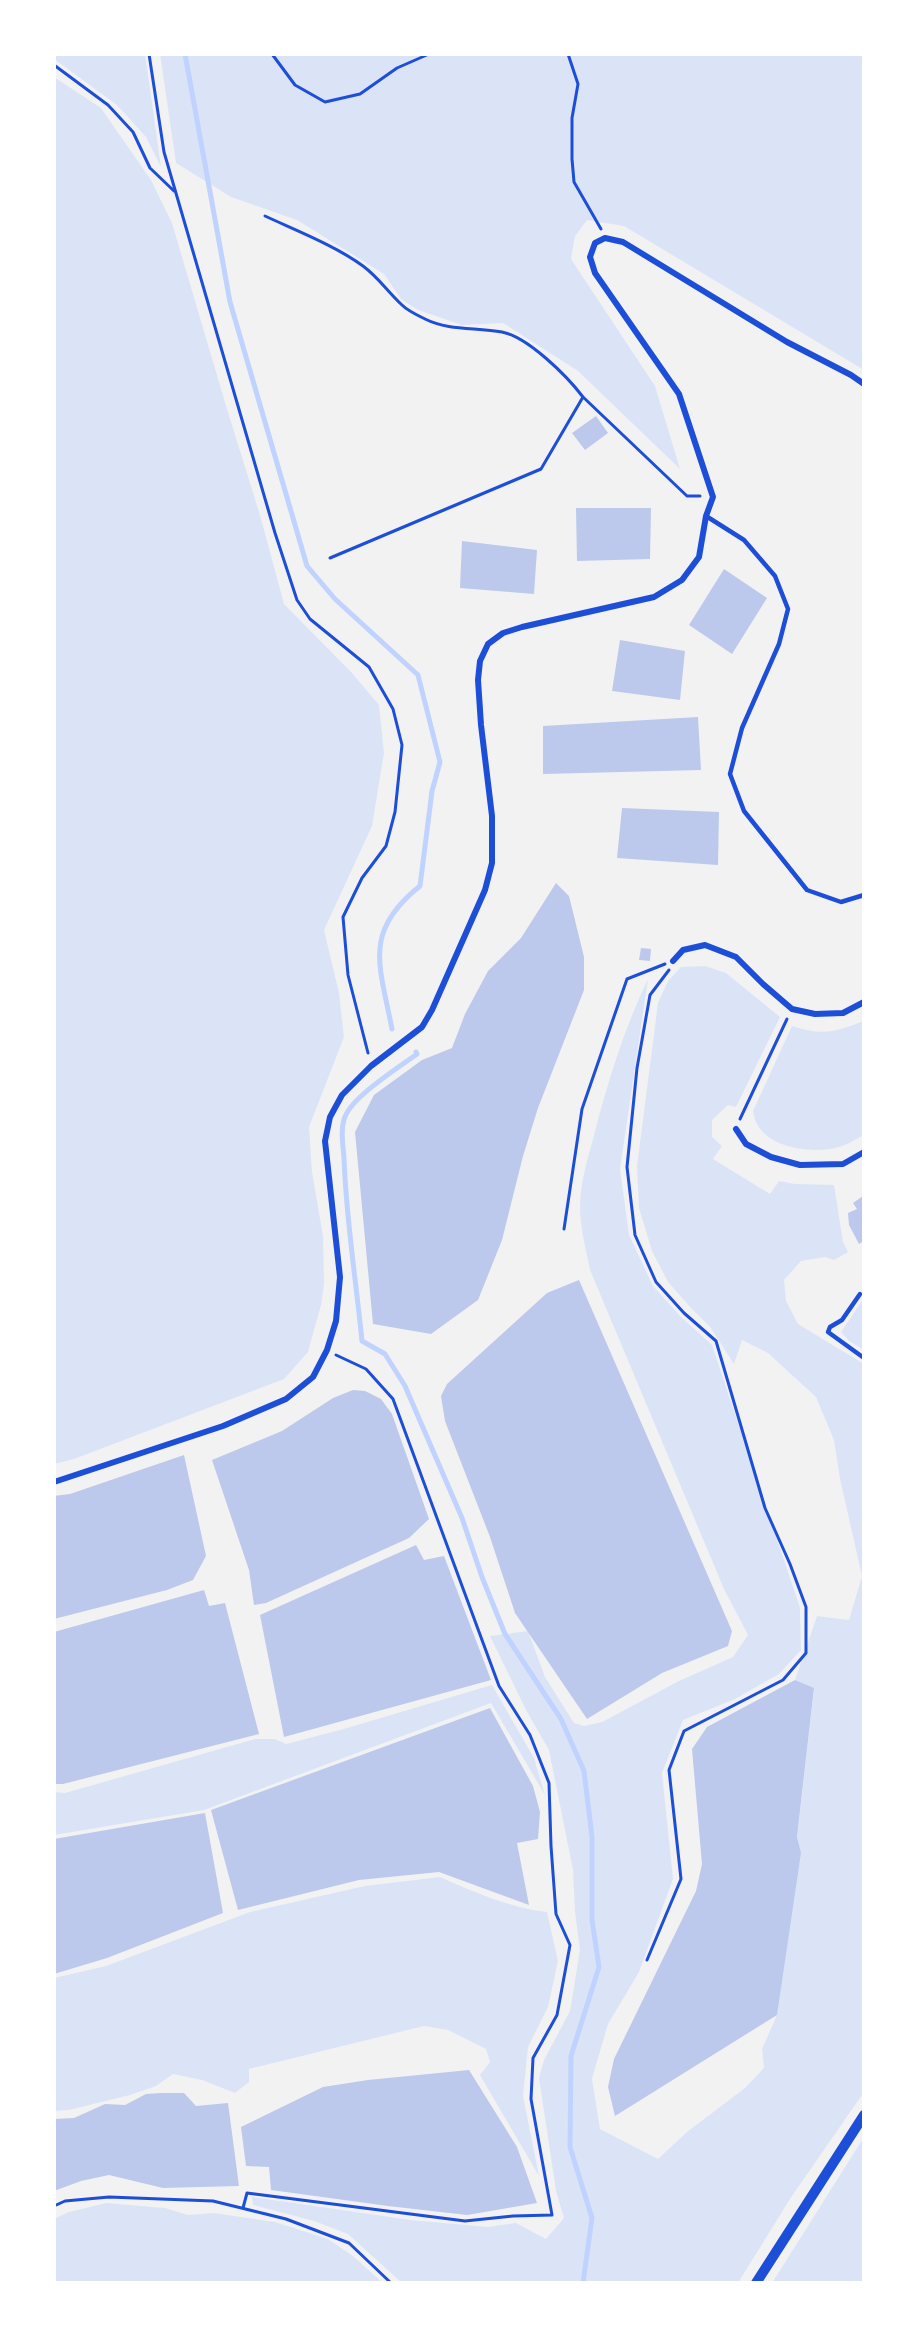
<!DOCTYPE html>
<style>
body{margin:0}
#map{position:relative;width:918px;height:2337px;overflow:hidden;background:#f2f2f2;font-family:"Noto Sans",sans-serif}
canvas{display:block}
.frame{position:absolute;inset:0;border:56px solid #fff;pointer-events:none}
</style>
<div id="map">
<canvas width="918" height="2337"></canvas>
<div class="frame"></div>
</div>
<script>
const ctx = document.querySelector('canvas').getContext('2d');
ctx.lineJoin = 'round';
function fillPath(path, color) { ctx.fillStyle = color; ctx.fill(path, 'evenodd'); }
function trace(path, color, width, dash) { ctx.strokeStyle = color; ctx.lineWidth = width; ctx.lineCap = dash ? 'butt' : 'round'; ctx.setLineDash(dash || []); ctx.stroke(path); }
fillPath(new Path2D(`
 M54,54H145L161,167L146,137L117,105L54,59Z
 M160,54H864V370L624,226L587,220L575,236L571,259L655,386L680,469L578,371L503,323L462,325L418,310L401,299L384,274L297,220L231,197L176,163Z
 M54,77L101,108L151,180L172,223L227,409L260,515L284,604L352,673L379,705L384,753L372,826L324,930L339,993L344,1037L309,1127L312,1172L323,1236L324,1284L321,1305L308,1352L284,1379L74,1459L54,1464Z
 M705,966L726,973L780,1017L736,1107L728,1105L712,1120V1137L722,1146L713,1159L770,1194L779,1181L795,1184L834,1185L843,1242L848,1252L834,1260L825,1257L801,1261L784,1280L786,1301L798,1324L864,1364V2092L790,2199L738,2283H402L348,2234L314,2221L253,2205L252,2197L411,2220L488,2227L516,2223L546,2239L564,2218L556,2191L539,2078L544,2060L570,2011L580,1950L575,1912L573,1870L549,1750L526,1710L490,1636L528,1631L545,1677L574,1723L584,1726L602,1722L679,1681L733,1657L748,1635L724,1589L590,1270C586,1249 580,1228 580,1207C580,1183 588,1158 594,1135C608,1081 624,1029 648,979L620,1169L629,1235L653,1286L681,1317L712,1345L800,1608L801,1650L779,1674L735,1699L683,1720L662,1773L673,1879L639,1972L608,2024L592,2079L600,2129L658,2159L687,2132L745,2088L764,2068L762,2049L777,2015L814,1689L795,1680L817,1616L849,1620L862,1576L840,1479L834,1440L816,1397L768,1353L742,1340L734,1364L710,1327L690,1307L668,1282L652,1251L639,1208L637,1166L658,1003L668,981L681,967Z
 M864,1021V1135C856,1139 847,1145 839,1147C814,1154 770,1149 757,1124C755,1121 754,1115 753,1111L792,1026C823,1036 835,1032 864,1021Z
 M864,1298V1350L849,1341L841,1332Z
 M492,1685L534,1758L545,1795L491,1703L204,1810L54,1835V1792L65,1793L255,1739H275L286,1744L340,1730Z
 M440,1877C474,1892 510,1908 547,1912L558,1961L548,2007L528,2047L523,2096L539,2176L480,2075L490,2062L486,2049L448,2030L424,2026L249,2069V2082L235,2093L202,2080L173,2074L156,2086L130,2095L69,2110L54,2111V1978L106,1966L250,1912L365,1886Z
 M864,2137V2283H772Z
 M106,2203L165,2208L188,2215L214,2213L275,2222L328,2239L353,2256L383,2283H54V2219L69,2212Z`), '#dbe4f7');
trace(new Path2D(`
 M185,54L230,302L307,566L335,599L418,675L440,762L432,791L420,886C362,932 380,966 392,1029
 M416,1052L417,1054C399,1067 352,1097 345,1117C340,1129 343,1145 344,1158C346,1219 356,1280 362,1341L385,1354L405,1386L462,1518L482,1577L505,1634L561,1719L584,1771L592,1837V1920L599,1967L571,2056L570,2147L592,2218L583,2283`), '#bfd3fe', 5);
fillPath(new Path2D(`
 M596,416L608,433L585,450L572,433Z
 M576,508H651L650,559L577,561Z
 M462,541L537,550L534,594L460,588Z
 M724,569L767,598L732,654L689,625Z
 M620,640L685,651L680,700L612,691Z
 M698,717L701,770L543,774V726Z
 M622,808L719,812L718,865L617,858Z
 M556,883L569,896L584,957V990L538,1108L523,1156L502,1240L478,1300L431,1334L373,1324L355,1132L374,1095L422,1060L452,1048L465,1014L488,971L521,938Z
 M641,948L651,949L650,961L639,960Z
 M863,1196L864,1241L859,1244L849,1225L848,1213L857,1209L853,1203Z
 M579,1280L732,1631L728,1646L662,1673L587,1719L515,1613L490,1537L445,1421L441,1396L447,1384L547,1293Z
 M353,1390L365,1391L381,1399L392,1414L429,1519L409,1538L266,1603L254,1605L249,1570L212,1460L282,1431L333,1398Z
 M184,1455L206,1556L193,1580L167,1590L54,1619V1496L70,1494Z
 M416,1545L424,1560L444,1556L491,1680L284,1737L260,1615Z
 M204,1590L209,1606L225,1603L259,1734L63,1784H54V1632Z
 M795,1680L814,1688L797,1837L801,1853L777,2015L615,2116L608,2087L614,2059L696,1891L702,1864L692,1749L707,1727Z
 M490,1708L533,1786L540,1812L538,1839L517,1843L529,1905L439,1872L359,1880L238,1910L211,1810Z
 M205,1813L223,1913L107,1958L54,1974V1839Z
 M469,2070L517,2147L537,2203L467,2215L388,2206L271,2190L269,2167L246,2166L241,2127L323,2087L368,2080Z
 M161,2093H184L196,2106L228,2103L239,2186L163,2188L109,2175L81,2181L54,2191V2119L74,2118L105,2104L125,2105L146,2094Z`), '#bdc9ec');
trace(new Path2D(`
 M149,54L164,152L275,533L297,600L310,619L369,667L393,709L402,745L395,812L386,846L362,878L343,917L348,975L368,1053
 M272,54L295,85L325,102L360,94L397,68L429,54
 M277,54H281
 M568,54L578,84L572,118V159L574,182L601,229
 M54,65L108,105L133,132L150,168L174,191
 M265,216C295,230 336,246 363,266C378,277 388,292 402,305C408,311 417,315 425,319C449,331 476,327 502,332C528,337 567,376 583,397
 M330,558L541,469L583,397L687,496H700
 M740,1119L787,1019
 M564,1229L582,1109L627,979L665,964
 M647,1960L681,1879L669,1770L684,1731L783,1680L806,1653V1607L790,1564L765,1508L716,1341L684,1313L656,1282L635,1235L627,1167L637,1068L650,995L669,970
 M54,2206L65,2201L109,2197L213,2201L286,2219L349,2243L391,2283
 M243,2208L247,2193L465,2221L513,2216L552,2215L531,2099L533,2058L557,2015L570,1945L556,1914L551,1846L549,1783L530,1735L499,1686L393,1399L366,1369L336,1355`), '#1d4ed8', 3);
trace(new Path2D(`
 M706,516L744,540L775,576L788,609L779,644L742,728L730,774L744,811L807,890L841,902L864,895
 M860,1294L842,1320L830,1327L828,1332L864,1358`), '#1d4ed8', 4.5);
trace(new Path2D(`
 M673,961L683,950L705,945L736,957L763,984L792,1009L815,1014L843,1013L864,1002
 M736,1129L746,1144L771,1157L800,1165L843,1164L864,1152
 M54,1482L223,1426L286,1399L313,1377L327,1350L336,1321L340,1277L325,1141L330,1117L342,1095L371,1066L422,1027L432,1010L485,890L492,863V816L481,725L478,680L480,661L488,644L503,633L522,627L654,597L682,580L699,557L706,516L713,497L679,394L595,273L590,257L595,243L605,238L623,242L787,342L851,375L864,384`), '#1d4ed8', 6);
trace(new Path2D(`
 M756,2283L864,2115`), '#1d4ed8', 10);
</script>
